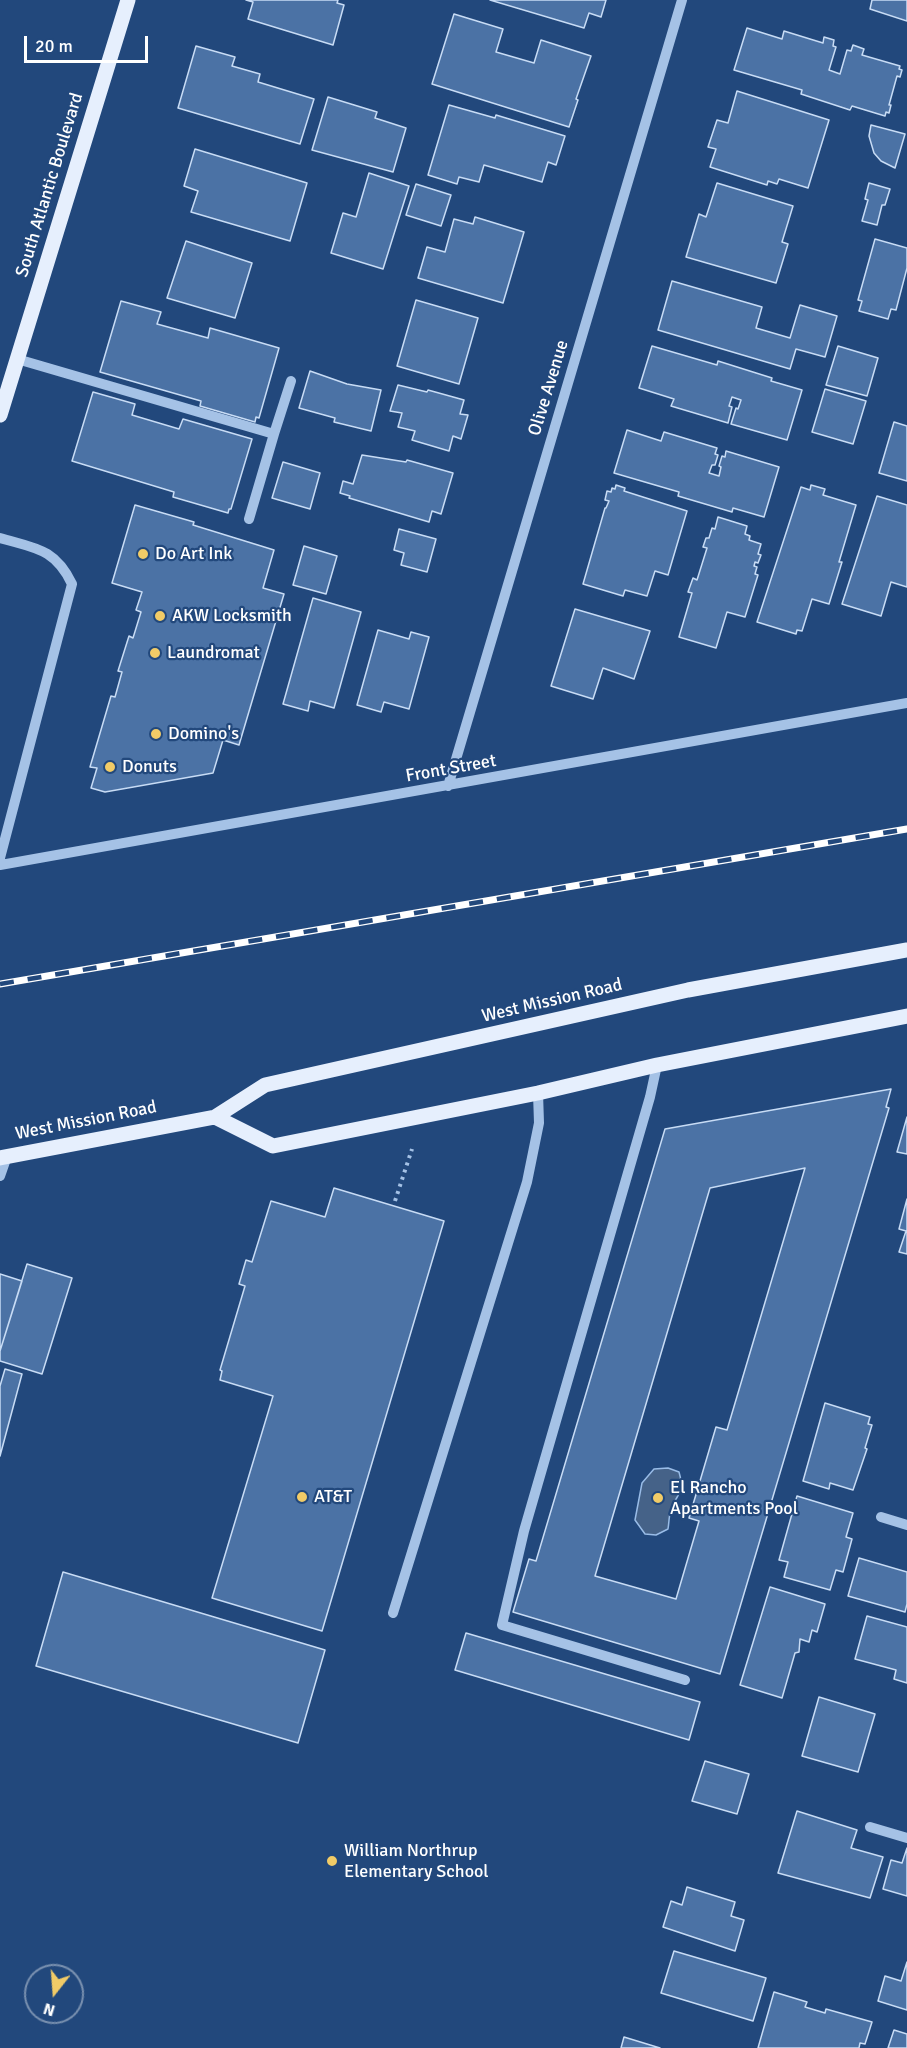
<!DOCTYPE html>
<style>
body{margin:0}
#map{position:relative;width:907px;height:2048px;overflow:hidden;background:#22487c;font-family:Signika,sans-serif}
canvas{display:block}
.north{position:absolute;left:24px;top:1964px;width:60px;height:60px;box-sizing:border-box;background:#22487c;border:2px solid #7a91b0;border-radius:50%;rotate:197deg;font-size:16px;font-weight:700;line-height:24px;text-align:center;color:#fff}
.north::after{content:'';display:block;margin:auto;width:21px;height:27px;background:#f1cb67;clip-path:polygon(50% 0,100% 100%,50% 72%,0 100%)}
.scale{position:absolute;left:24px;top:36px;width:124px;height:27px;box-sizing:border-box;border:3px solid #fff;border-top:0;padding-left:8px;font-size:18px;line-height:21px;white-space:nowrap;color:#fff;-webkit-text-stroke:4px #22487c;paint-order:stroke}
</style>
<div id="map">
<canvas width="907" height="2048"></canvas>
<div class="north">N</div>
<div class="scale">20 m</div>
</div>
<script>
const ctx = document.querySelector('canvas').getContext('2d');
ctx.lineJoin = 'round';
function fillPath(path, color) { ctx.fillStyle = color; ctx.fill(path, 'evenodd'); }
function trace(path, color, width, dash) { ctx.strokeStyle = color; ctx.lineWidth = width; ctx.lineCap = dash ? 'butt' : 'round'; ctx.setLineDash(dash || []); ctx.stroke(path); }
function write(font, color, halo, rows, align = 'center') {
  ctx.font = font + ' Signika,sans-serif'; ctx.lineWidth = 4.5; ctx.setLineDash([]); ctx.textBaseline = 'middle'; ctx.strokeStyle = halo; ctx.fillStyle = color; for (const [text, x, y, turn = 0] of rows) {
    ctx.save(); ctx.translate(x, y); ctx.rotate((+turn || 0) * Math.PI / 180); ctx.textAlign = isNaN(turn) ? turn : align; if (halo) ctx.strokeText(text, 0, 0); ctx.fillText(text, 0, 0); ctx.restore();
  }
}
const water = new Path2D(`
 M668,1468L679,1472C685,1493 678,1492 671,1509C669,1515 669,1523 668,1529L656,1535L645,1534L635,1520L642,1483L654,1469Z`);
fillPath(water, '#456288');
trace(water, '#99bce7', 1.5);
const building = new Path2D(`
 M246,0H338L337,3L344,5L333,45L248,19L253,2Z
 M490,0H606L601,17L589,13L584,28Z
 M872,0H907V21L870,9Z
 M454,14L503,29L496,52L534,63L541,40L591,56L576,99L578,100L569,127L432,84Z
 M747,28L782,39L784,31L823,43L824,37L834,40L833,46L836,47L829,70L840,74L847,50L851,51L853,45L864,49L862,55L900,66L899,69L902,70L900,77L897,76L889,105H891L889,113L886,112L885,116L852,106L850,110L801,94L802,90L734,70Z
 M196,46L235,57L232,66L260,74L258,82L314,99L300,144L178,108Z
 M737,91L829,120L808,188L779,179L777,184L768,181L767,185L710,167L716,149L708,147L717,120L728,123Z
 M328,97L377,112L375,118L406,128L393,172L312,150Z
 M449,105L495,118L496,115L565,136L556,165L548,162L542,182L484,165L479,182L459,177L457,184L428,175Z
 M871,125L905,134L895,168L881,161L874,153L869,136Z
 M195,149L307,183L290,241L191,212L198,191L184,186Z
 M369,173L409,186L383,269L331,253L343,213L356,217Z
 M717,183L793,206L782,242L788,244L776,283L686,257L699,214L706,217Z
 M869,183L890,189L885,205H882L877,225L862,221L868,200L865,199Z
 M416,184L451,195L441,226L406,215Z
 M475,217L524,232L503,303L418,278L427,247L445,252L454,219L473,224Z
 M875,239L907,248V268L896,310L891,309L888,319L859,311L862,301L858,300Z
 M186,241L252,263L235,318L167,298Z
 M672,281L762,307L756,328L790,338L800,305L837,316L825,357L796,349L790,369L658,330Z
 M416,300L478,318L459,384L397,366Z
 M121,301L161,312L157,324L208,338L210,328L279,348L259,418L256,417L255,422L200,406L201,401L100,372Z
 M652,346L717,365L718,361L772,378L771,381L802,390L787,440L731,424L736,408L738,409L741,400L732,397L729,406L732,407L728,423L671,406L674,399L639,388Z
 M838,346L878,358L867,396L826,385Z
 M310,371L347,384L381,390L371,431L334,422L335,418L299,408Z
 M398,385L427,392L428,390L464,400L460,414L468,415L461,439L453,436L449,451L412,440L415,431L398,427L402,413L390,411Z
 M825,389L866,401L853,444L812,432Z
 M93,392L135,404L132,415L179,429L183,419L252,439L231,509H229L228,513L173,497L174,492L72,461Z
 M894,422L907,426V481L879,473Z
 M627,430L661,441L664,432L717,448L715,454L718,455L715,465H712L709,473L719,476L721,467L719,466L722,456L725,457L726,451L779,467L764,517L733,508L732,512L678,496L679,492L614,473Z
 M362,455L406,462L407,460L453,473L441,514L432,511L429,522L349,498L350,496L340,493L343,481L353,484Z
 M283,462L320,473L310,509L272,498Z
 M616,485L625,488L624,491L687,511L668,575L655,571L647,596L625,590L623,596L583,584L605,508H606L609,501L605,500L607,491L611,492L612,488L615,489Z
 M811,485L825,489L823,495L856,505L839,562H842L829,604L812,599L802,631L797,630L796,634L757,622L801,487L810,490Z
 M877,496L907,505V587L891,582L881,616L842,604Z
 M135,505L194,522L193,525L274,550L263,588L284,594L239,745L223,740L213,773L105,792L91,788L97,768L90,767L111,696L115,697L122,672L118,671L129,636L133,638L141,612L136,610L142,592L112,583Z
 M718,517L747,526L745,534L750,536L749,540L761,544L758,554L761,555L758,563L755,562L754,566L757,567L755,574L758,575L745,617L727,612L716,648L679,637L692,593L688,592L693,578L697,580L707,548L703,547L706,538H709L712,528L715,529Z
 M399,529L436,539L427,572L401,565L404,553L394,550Z
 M304,546L337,556L326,594L293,585Z
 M313,598L361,612L334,708L310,701L308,711L283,704Z
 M575,609L650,631L634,679L603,668L593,699L551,686Z
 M378,630L409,639L411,632L429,637L409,709L384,702L381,712L357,705Z
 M891,1089L886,1107L889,1108L720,1674L513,1612L529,1559L536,1561L665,1129ZM805,1168L727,1430L716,1427L689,1518L699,1521L676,1599L595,1576L710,1188Z
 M907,1117V1154L897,1152Z
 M334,1188L444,1221L322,1631L212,1598L273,1396L220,1380L222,1371L220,1370L245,1286L239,1284L246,1260L252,1262L271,1201L325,1217Z
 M907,1199V1254L899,1252L906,1231L899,1229Z
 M27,1264L72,1278L42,1374L0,1361V1351Z
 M0,1274L22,1281L0,1351Z
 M5,1369L22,1374L0,1456V1386Z
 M825,1403L870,1417L868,1424L872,1425L865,1448L867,1449L853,1490L830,1483L829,1489L803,1481Z
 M797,1496L853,1513L846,1537L852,1539L843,1572L836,1570L830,1590L784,1577L788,1562L779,1560Z
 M859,1558L907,1572V1604L905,1612L848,1596Z
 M63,1572L325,1650L298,1743L36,1666Z
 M770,1587L825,1604L817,1632L812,1630L809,1642L800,1639L799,1652L795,1653L782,1698L740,1685Z
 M867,1616L907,1627V1683L894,1679L896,1670L855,1659Z
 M466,1633L700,1702L689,1740L455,1670Z
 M819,1697L875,1714L858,1772L802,1756Z
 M705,1761L749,1774L737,1814L692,1801Z
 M797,1811L857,1830L851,1848L883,1857L870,1898L778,1873Z
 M907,1848V1896L883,1889L891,1860L902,1863Z
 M687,1887L735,1902L731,1916L744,1920L735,1951L663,1927L671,1901L682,1905Z
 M674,1951L766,1978L753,2021L661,1993Z
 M907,1962V2010L878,2001L885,1976L901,1981Z
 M774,1992L807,2002L805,2007L825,2013L826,2009L872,2022L865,2044L860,2043L859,2048H758Z
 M894,2030L907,2034V2048H888Z
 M624,2037L660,2048H621Z`);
fillPath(building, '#4b72a5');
trace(building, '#c8dcf5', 1.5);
trace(new Path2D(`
 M395,1201L412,1149`), '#a5c2e6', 4, [3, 4.5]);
trace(new Path2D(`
 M17,359L274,434L249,519
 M274,434L291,381
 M0,538C34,548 55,548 72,584L0,858
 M448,786L682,0
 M0,865L907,703
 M657,1065L650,1097L524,1531L502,1625L685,1680
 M0,1176L7,1156
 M881,1517L907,1525
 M393,1613L527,1182L539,1123L538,1093
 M870,1827L907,1838`), '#a5c2e6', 10);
trace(new Path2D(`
 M0,415L128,0
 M215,1117L273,1146L538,1093L657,1065L907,1016
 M0,1158L215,1117L265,1085L688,990L907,950`), '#e6effd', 15);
const rail = new Path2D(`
 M0,984L907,829`);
trace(rail, '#fff', 7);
trace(rail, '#22487c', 4.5, [14]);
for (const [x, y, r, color] of [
 [143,554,6,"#f1cb67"],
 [160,616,6,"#f1cb67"],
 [155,653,6,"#f1cb67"],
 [156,734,6,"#f1cb67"],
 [110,767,6,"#f1cb67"],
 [302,1497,6,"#f1cb67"],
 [658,1498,6,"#f1cb67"],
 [332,1861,6,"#f1cb67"]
]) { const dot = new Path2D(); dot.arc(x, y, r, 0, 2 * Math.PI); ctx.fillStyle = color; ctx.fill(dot); trace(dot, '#22487c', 2); }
write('18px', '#fff', '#22487c', [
 ["South Atlantic Boulevard",50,185,-73],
 ["Olive Avenue",549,388,-73],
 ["Front Street",451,769,-10],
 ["West Mission Road",552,1001,-13],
 ["West Mission Road",86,1121,-11]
]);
write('18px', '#fff', '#22487c', [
 ["Do Art Ink",155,554],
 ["AKW Locksmith",172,616],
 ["Laundromat",167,653],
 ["Domino's",168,734],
 ["Donuts",122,767],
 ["El Rancho",670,1488],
 ["Apartments Pool",670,1509],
 ["AT&T",314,1497],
 ["William Northrup",344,1851],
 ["Elementary School",344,1872]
], 'left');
</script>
